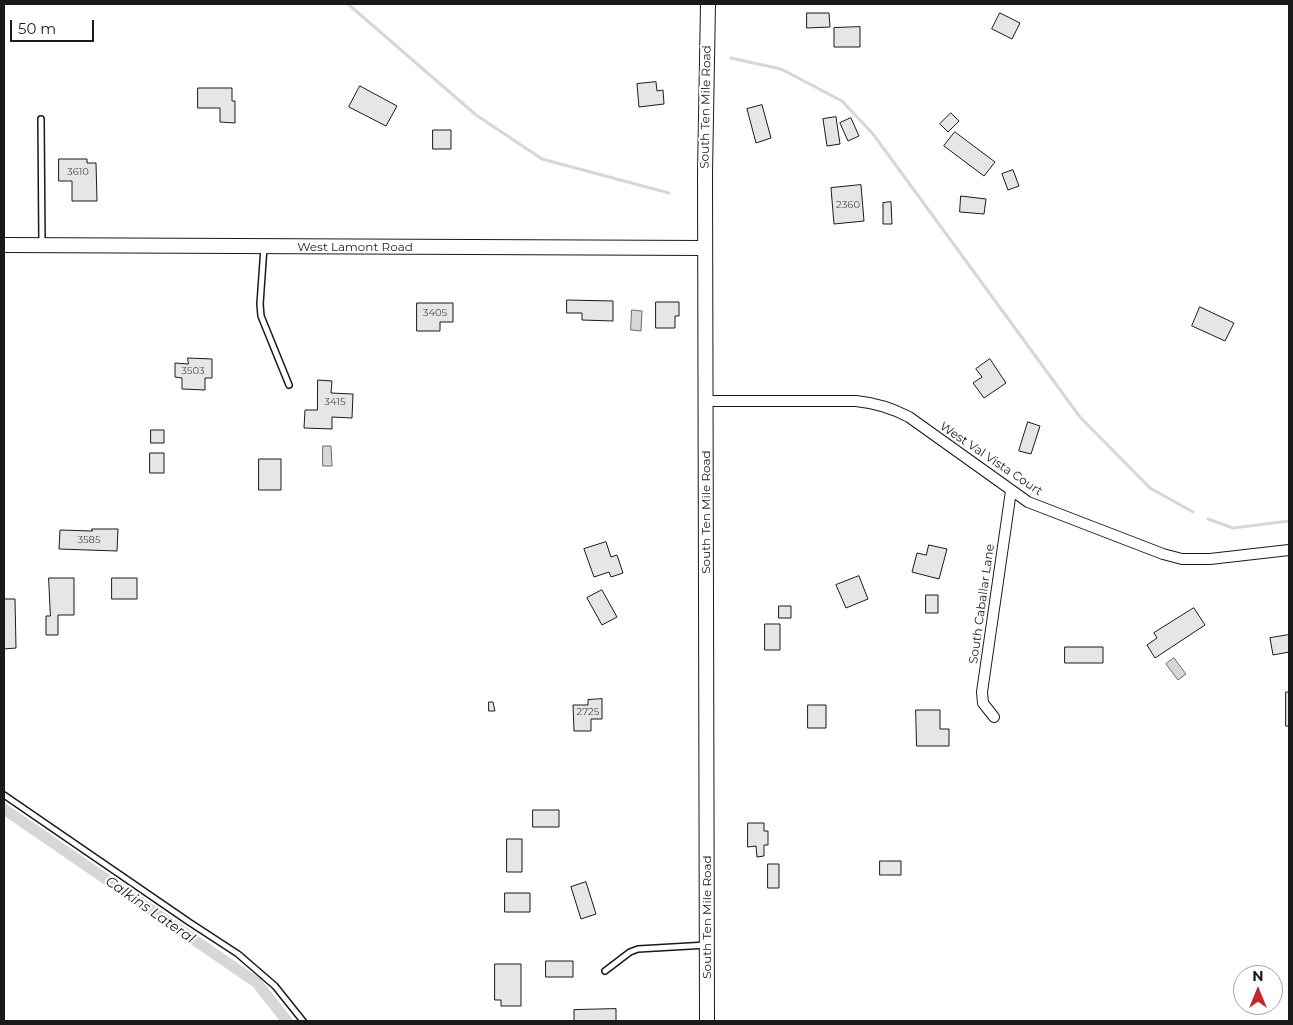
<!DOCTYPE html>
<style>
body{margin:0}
#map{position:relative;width:1293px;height:1025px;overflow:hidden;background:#fff;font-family:Montserrat,sans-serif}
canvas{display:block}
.frame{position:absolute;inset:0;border:5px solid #1a1a1a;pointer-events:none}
.north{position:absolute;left:1233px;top:965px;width:50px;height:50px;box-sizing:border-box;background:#fff;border:1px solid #a3a3a3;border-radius:50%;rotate:0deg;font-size:14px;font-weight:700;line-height:20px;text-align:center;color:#1a1a1a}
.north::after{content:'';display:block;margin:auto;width:18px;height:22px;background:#c62828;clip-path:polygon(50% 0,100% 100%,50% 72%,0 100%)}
.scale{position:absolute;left:10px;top:20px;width:84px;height:22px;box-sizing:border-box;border:2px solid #1a1a1a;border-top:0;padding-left:6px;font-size:15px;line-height:18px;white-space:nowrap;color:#1a1a1a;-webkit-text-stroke:4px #fff;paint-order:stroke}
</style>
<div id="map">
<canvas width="1293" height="1025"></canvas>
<div class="frame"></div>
<div class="north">N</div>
<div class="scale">50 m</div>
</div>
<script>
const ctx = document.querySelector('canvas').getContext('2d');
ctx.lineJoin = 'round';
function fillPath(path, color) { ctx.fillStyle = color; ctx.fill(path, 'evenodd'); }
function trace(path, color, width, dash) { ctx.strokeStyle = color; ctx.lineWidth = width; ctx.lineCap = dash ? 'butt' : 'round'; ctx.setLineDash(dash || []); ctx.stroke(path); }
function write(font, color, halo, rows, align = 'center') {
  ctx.font = font + ' Montserrat,sans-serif'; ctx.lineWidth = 4; ctx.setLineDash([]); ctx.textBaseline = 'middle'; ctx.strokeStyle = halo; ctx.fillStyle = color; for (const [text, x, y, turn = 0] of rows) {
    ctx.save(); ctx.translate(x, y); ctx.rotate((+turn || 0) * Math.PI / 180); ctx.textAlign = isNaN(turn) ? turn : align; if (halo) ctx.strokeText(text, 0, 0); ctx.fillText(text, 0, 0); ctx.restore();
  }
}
const water = new Path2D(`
 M632,310L642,311L641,331L631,330Z
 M323,446H331L332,466H323Z
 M1174,658L1186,674L1178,680L1166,664Z`);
fillPath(water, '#d7d7d7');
trace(water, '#6a6a6a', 1);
trace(new Path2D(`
 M348,4L476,115L542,159L669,193
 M731,58L781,69L842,101L873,134L1080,417L1150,488L1193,512
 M1208,519L1233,528L1289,521`), '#d7d7d7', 3);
trace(new Path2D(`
 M4,809L257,983L287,1021`), '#d7d7d7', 11);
const building = new Path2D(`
 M807,13H829L830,27L807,28Z
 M1000,13L1020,23L1012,39L992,29Z
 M860,27V47H834V28Z
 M656,82L657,91L663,90L664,104L639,107L637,84Z
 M360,86L397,106L386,126L349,107Z
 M198,88H232V101H235V123L220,122V108H198Z
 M762,105L771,138L756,143L747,109Z
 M951,113L959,121L948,132L940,124Z
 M836,117L840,144L827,146L823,119Z
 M851,118L859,136L848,141L840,123Z
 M433,130H451V149H433Z
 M955,132L995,162L984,176L944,146Z
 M59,159H87V163H96L97,201H72V181H59Z
 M1013,170L1019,186L1008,190L1002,174Z
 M861,185L864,221L834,224L831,188Z
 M961,196L986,199L984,214L960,212Z
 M891,202L892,224H883V203Z
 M567,300L613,301V321L582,320V313H567Z
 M656,302H679V316H675V328H656Z
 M417,303H453V322H440V331H417Z
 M1200,307L1234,323L1225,341L1192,326Z
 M188,358L212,359V378H205V390L182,389V378L175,377V363L188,364Z
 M990,359L1006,383L984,398L973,383L982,377L976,369Z
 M318,380L332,381L331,393L353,394L352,418L332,417V429L304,428L305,410H317Z
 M1028,422L1040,426L1031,454L1019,451Z
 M151,430H164V443H151Z
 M150,453H164V473H150Z
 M259,459H281V490H259Z
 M92,529H118L117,551L59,549L60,530L92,531Z
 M606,542L611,557L617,555L623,573L611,577L609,572L594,577L584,549Z
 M929,545L947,549L939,579L912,572L917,553L926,555Z
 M859,576L868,599L846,608L836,585Z
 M49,578H74V615H58V635H46V616H50Z
 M112,578H137V599H112Z
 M602,590L617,617L602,625L587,598Z
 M926,595H938V613H926Z
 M4,599H15L16,648L4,649Z
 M779,606H791V618H779Z
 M1194,608L1205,625L1155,658L1147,645L1157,638L1154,633Z
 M765,624H780V650H765Z
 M1289,635V652L1273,655L1270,638Z
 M1065,647H1103V663H1065Z
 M1286,692H1289V726H1286Z
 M602,699V719H591V731H574L573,705H588V700Z
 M489,702H493L495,711H489Z
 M808,705H826V728H808Z
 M916,710H940V729H949V746H917Z
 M533,810H559V827H533Z
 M748,823H764V831H768V845H764V856L757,857L756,846L748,847Z
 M507,839H522V872H507Z
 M880,861H901V875H880Z
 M768,864H779V888H768Z
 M586,882L596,914L581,919L571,887Z
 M505,893H530V912H505Z
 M546,961H573V977H546Z
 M495,964H521V1006H501V1000H495Z
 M616,1009V1021H574V1010Z`);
fillPath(building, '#e6e6e6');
trace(building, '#1a1a1a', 1);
const lane = new Path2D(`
 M41,119L42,245
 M264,247L260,304L261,316L289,385
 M4,795L189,922L238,954L275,986L303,1021
 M605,971L630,952L638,949L707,945`);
const street = new Path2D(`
 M706,401H856C876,403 892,408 909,417L1028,502L1163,554L1182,559H1210L1289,550
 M994,717L983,703L982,692L1011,491`);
const secondary = new Path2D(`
 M4,245L705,248
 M707,1021L705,173L708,4`);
trace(lane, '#1a1a1a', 8);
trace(street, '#1a1a1a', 12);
trace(secondary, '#1a1a1a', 16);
trace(lane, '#fff', 5);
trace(street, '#fff', 10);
trace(secondary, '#fff', 14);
write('10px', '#4d4d4d', null, [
 ["3610",78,172],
 ["2360",848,205],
 ["3405",435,313],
 ["3503",193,371],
 ["3415",335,402],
 ["3585",89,540],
 ["2725",588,712]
]);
write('12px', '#1a1a1a', '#fff', [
 ["South Ten Mile Road",706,107,-89],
 ["West Lamont Road",355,247],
 ["West Val Vista Court",991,459,34],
 ["South Ten Mile Road",706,512,-90],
 ["South Caballar Lane",982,604,-82],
 ["South Ten Mile Road",707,917,-90]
]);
write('italic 14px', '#1a1a1a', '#fff', [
 ["Calkins Lateral",150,910,35]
]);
</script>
